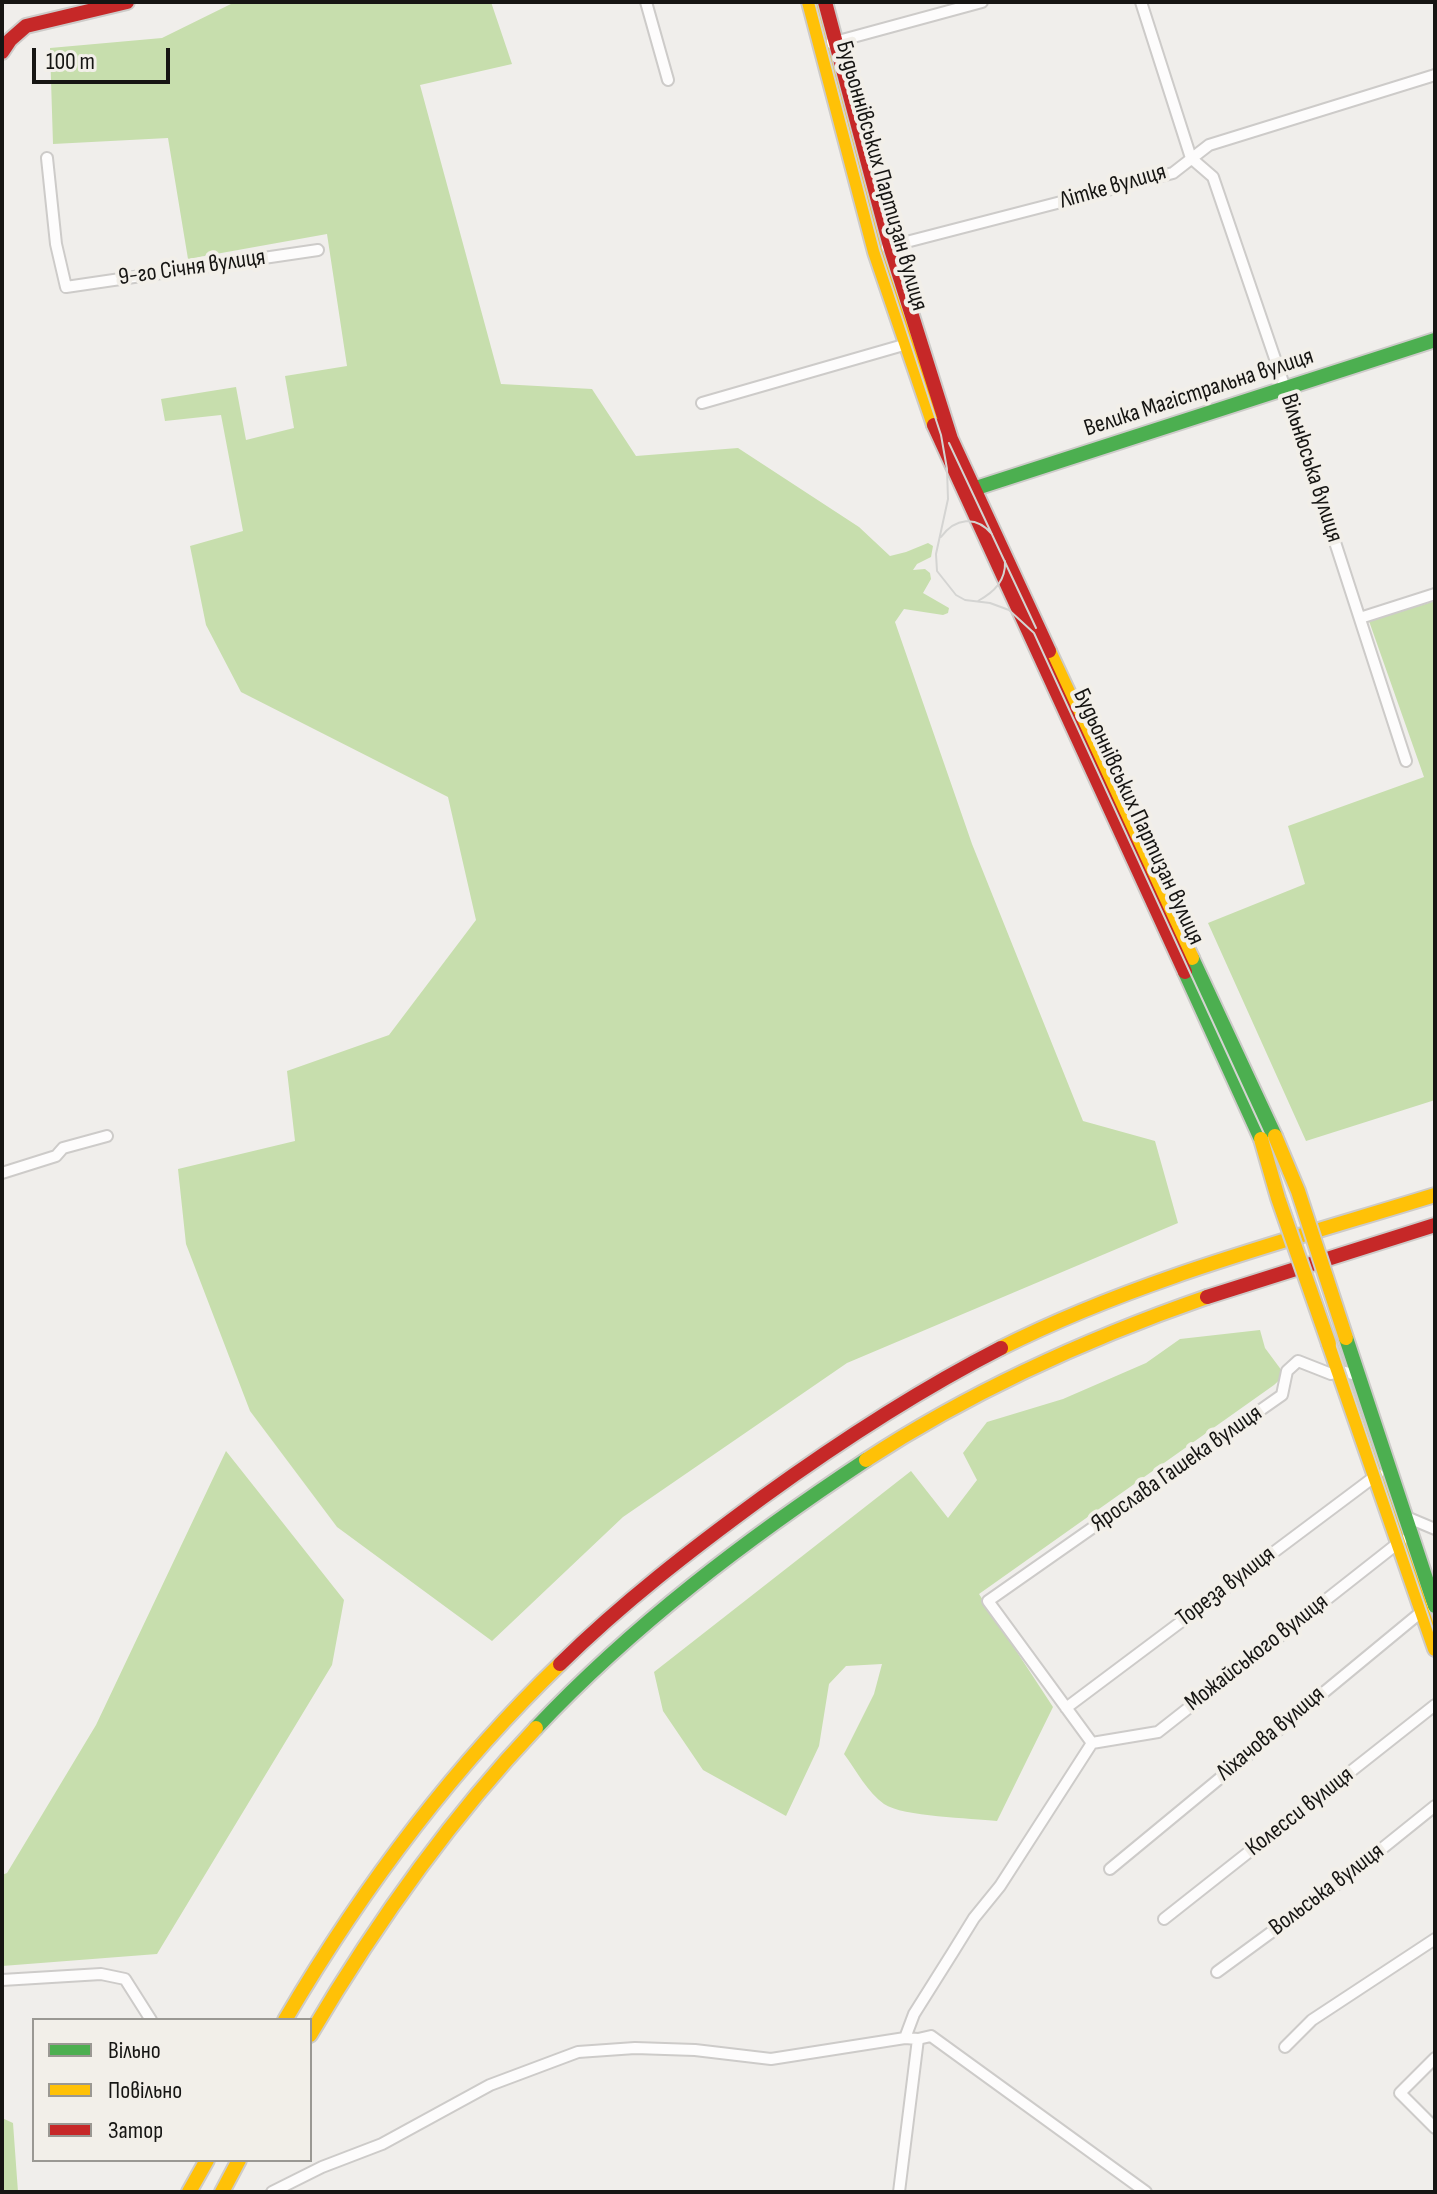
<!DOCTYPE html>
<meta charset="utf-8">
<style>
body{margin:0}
#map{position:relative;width:1437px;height:2194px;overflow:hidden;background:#f0eeeb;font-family:"Sofia Sans Condensed",sans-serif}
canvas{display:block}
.frame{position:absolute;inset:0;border:4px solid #161513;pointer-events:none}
.legend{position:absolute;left:32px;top:2018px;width:280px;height:144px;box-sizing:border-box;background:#f2efe9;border:2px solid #9a9893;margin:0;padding:10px 14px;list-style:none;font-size:24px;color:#161513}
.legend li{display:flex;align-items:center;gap:16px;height:40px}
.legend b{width:40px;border:2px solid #9a9893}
.scale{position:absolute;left:32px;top:48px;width:138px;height:36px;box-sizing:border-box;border:4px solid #161513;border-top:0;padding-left:10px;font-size:24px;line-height:28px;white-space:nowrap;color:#161513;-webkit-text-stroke:6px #f2efe9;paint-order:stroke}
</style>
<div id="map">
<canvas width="1437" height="2194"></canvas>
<div class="frame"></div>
<ul class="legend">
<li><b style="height:10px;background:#4caf50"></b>Вільно</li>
<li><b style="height:10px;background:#ffc107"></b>Повільно</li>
<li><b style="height:10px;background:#c62828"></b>Затор</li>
</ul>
<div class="scale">100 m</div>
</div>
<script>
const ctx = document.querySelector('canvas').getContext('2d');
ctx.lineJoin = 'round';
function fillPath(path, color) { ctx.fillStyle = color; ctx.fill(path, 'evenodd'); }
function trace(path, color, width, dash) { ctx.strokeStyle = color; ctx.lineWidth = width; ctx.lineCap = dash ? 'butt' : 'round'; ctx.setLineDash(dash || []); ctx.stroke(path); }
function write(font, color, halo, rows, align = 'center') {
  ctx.font = font + ' "Sofia Sans Condensed",sans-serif'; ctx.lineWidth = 8; ctx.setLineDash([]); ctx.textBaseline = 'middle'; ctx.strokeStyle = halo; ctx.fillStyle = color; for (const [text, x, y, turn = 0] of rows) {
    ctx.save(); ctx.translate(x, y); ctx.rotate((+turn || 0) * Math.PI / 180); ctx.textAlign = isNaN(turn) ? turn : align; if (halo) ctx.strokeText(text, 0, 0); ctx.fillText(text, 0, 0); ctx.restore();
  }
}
fillPath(new Path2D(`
 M235,2H491L512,64L420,85L501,384L592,389L636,456L738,448L859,527L890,556L906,552L928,543L933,546L931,557L917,564L913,570L925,569L930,573L931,579L923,593L949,608L948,613L943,615L904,609L895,622L972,844L1083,1121L1155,1141L1178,1223L847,1363L623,1517L492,1641L337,1527L250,1411L186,1244L178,1169L295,1141L287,1071L389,1035L476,920L448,797L241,692L206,625L190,546L243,531L221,415L165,421L161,399L236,387L246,440L294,428L285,376L347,366L327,234L188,259L168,138L53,144L50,48L162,38Z
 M1435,601V1100L1306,1141L1208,923L1305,884L1288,826L1424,777L1369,621Z
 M1260,1330L1265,1348L1285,1375L1274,1385L979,1594L1053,1707L997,1821C971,1818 903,1817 884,1804C868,1793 856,1770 844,1754L874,1694L882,1664L846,1666L829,1684L819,1746L786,1816L703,1770L663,1711L654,1672L911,1471L948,1518L977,1480L963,1453L987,1422L1063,1399L1146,1363L1180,1339Z
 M226,1451L344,1600L332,1665L157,1954L2,1966V1875L7,1873L96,1725Z
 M2,2118L13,2123L18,2192H2Z`), '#c7dead');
const street = new Path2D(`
 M646,2L668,80
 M1141,2L1191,158L1213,177L1285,388L1406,761
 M831,43L982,2
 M47,158L56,244L66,287L318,250
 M887,247L1173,173L1209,145L1435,75
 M702,403L907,344
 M1360,618L1435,594
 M2,1173L56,1156L63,1148L107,1136
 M1404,1516L1435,1529
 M1066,1708L1378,1474
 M1092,1743L1158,1732L1402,1540
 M1110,1869L1426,1608
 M1164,1919L1435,1705
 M1217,1972L1348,1876L1435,1806
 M2,1980L101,1974L125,1979L151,2020
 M905,2038L914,2014L953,1952L974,1918L1000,1886L1092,1743L988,1601L1282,1395L1287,1371L1298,1361L1331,1374L1340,1371L1358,1375
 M918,2039L931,2036L1146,2192
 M1285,2047L1312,2020L1435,1939
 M1435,2058L1400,2093L1435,2128
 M272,2192L322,2167L382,2144L490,2085L578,2052L635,2048L695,2050L771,2059L905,2038L918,2039L899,2192`);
const fast = new Path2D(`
 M967,491L1435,340
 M1192,958L1275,1136
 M1185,972L1261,1139
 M1346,1338L1435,1606
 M536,1728C633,1625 748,1538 866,1460`);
const slow = new Path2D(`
 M809,2L875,252L934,425
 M1049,651L1192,958
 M1329,1344L1435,1649
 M1001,1348C1138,1279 1289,1240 1435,1195
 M866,1460C973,1390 1086,1339 1207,1297
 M285,2020C362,1889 451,1769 560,1664
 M310,2035C375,1925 448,1821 536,1728
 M189,2192L207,2160
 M222,2192L239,2160`);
const jam = new Path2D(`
 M825,2L890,246L951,439L1049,651
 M2,52L10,40L26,26L127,2
 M934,425L1185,972
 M1207,1297L1435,1225
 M560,1664C623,1602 692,1549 763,1497C839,1442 917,1391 1001,1348`);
trace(street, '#cdcbc9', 14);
trace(fast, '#cdcbc9', 18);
trace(slow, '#cdcbc9', 18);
trace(jam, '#cdcbc9', 18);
trace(street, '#fdfcfc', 10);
trace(fast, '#4caf50', 14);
trace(slow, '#ffc107', 14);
trace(jam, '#c62828', 14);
trace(new Path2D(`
 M815,2L880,250L941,435L947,469L948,499L936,554L937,571L956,595L965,600L990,603L1009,610L1034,633L1266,1138L1435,1635
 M949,443L1036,628
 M941,537C955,518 976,515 992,534
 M978,601C994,592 1006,581 1005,561`), '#d4d4d2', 2);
const slowBridge = new Path2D(`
 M1275,1136L1298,1191L1346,1338
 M1261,1139L1278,1198L1329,1344`);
trace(slowBridge, '#cdcbc9', 18, []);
trace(slowBridge, '#ffc107', 14);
write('24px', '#161513', '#f2efe9', [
 ["Будьоннівських Партизан вулиця",881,176,74],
 ["Літке вулиця",1113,187,-16],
 ["9-го Січня вулиця",192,268,-8],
 ["Велика Магістральна вулиця",1199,393,-18],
 ["Вільнюська вулиця",1311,468,72],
 ["Будьоннівських Партизан вулиця",1138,817,65],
 ["Ярослава Гашека вулиця",1177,1469,-35],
 ["Тореза вулиця",1226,1587,-37],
 ["Можайського вулиця",1257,1653,-38],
 ["Ліхачова вулиця",1271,1734,-40],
 ["Колесси вулиця",1300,1812,-38],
 ["Вольська вулиця",1327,1890,-37]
]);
</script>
